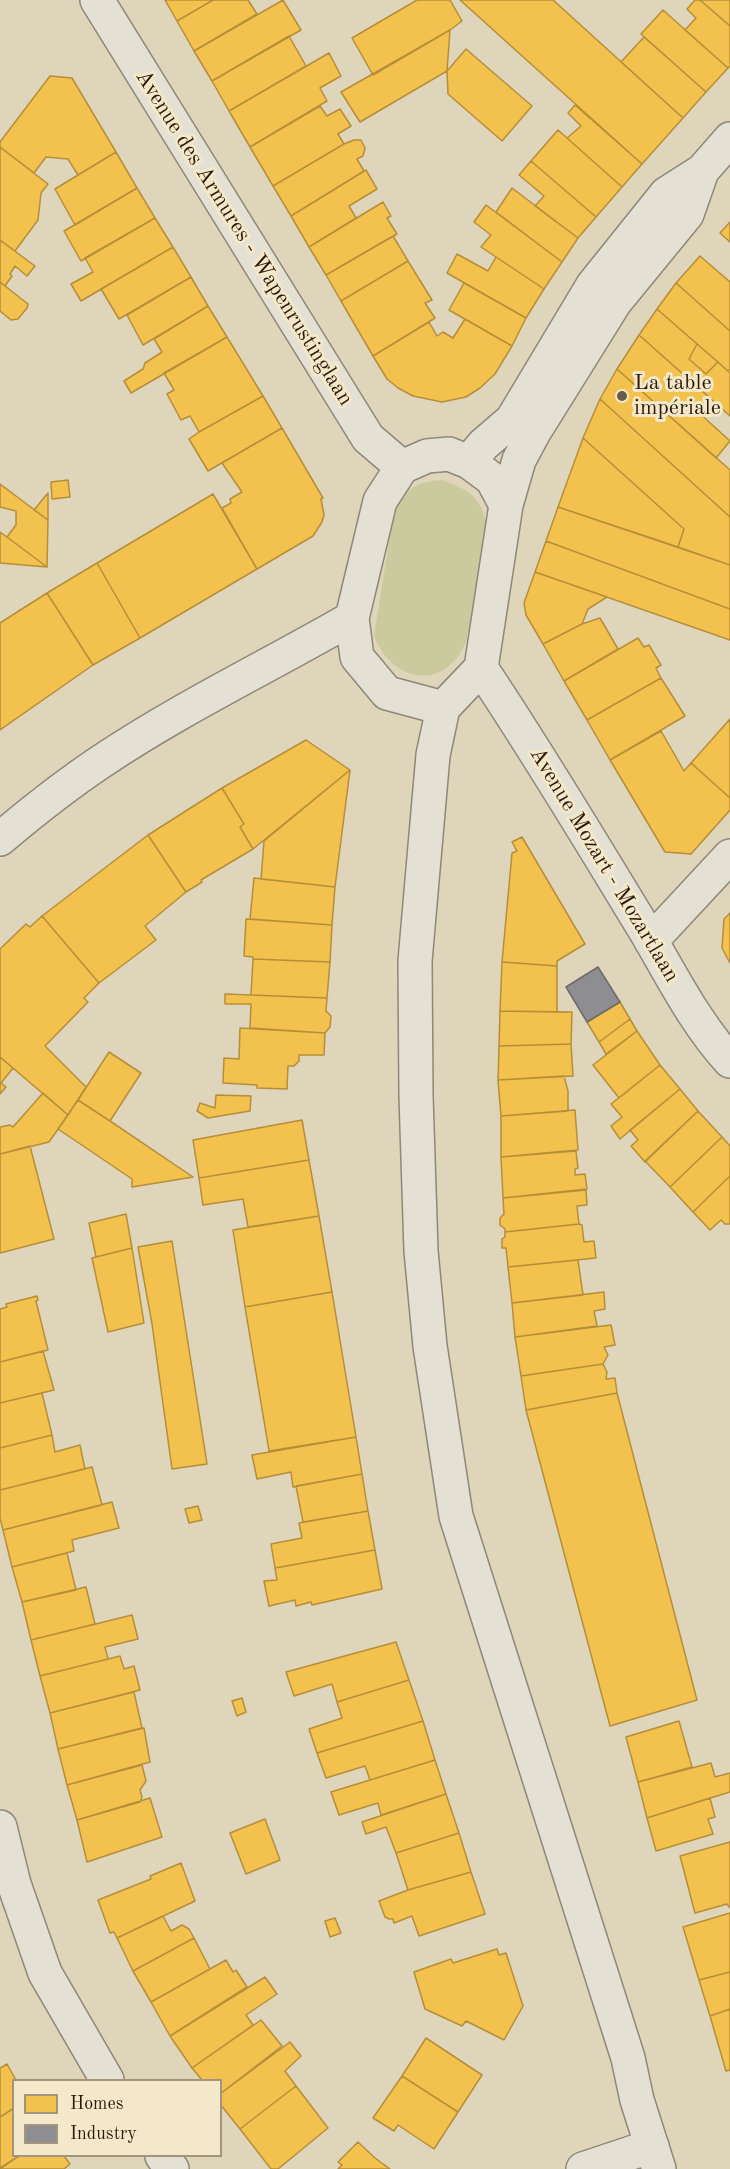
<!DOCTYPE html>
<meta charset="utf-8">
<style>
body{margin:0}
#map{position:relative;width:730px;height:2169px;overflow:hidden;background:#ded5bb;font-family:"Old Standard TT",serif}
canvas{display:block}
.legend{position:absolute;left:12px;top:2079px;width:210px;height:78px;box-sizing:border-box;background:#f3e8c9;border:2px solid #a3957d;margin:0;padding:8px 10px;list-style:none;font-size:18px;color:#2a180c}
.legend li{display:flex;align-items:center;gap:12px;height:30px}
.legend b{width:30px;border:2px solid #a3957d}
</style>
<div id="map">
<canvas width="730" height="2169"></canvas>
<ul class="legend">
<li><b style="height:16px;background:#f2c14e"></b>Homes</li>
<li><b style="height:16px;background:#8d8d92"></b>Industry</li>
</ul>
</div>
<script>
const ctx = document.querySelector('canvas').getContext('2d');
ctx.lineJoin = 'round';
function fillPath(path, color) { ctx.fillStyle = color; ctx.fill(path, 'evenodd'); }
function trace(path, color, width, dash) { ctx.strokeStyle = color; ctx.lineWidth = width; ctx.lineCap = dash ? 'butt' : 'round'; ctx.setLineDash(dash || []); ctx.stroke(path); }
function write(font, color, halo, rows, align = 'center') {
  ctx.font = font + ' "Old Standard TT",serif'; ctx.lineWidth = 6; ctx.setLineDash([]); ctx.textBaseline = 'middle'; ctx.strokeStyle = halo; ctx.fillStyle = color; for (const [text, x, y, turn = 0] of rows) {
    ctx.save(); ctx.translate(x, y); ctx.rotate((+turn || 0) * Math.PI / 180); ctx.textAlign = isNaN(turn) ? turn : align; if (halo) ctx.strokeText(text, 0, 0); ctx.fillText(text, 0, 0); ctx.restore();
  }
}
fillPath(new Path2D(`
 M442,480C471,490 482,499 488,530L466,642C444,693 392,682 374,636L395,505C410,486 418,482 442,480Z`), '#cbc99e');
const homes = new Path2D(`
 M165,0H213L177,21Z
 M213,0H248L257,14L194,51L177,21Z
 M283,0L301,30L212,81L194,51Z
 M417,0H450L462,21L450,30L373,75L352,38Z
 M460,0H553L683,118L642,164Z
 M695,0H700L730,26V66L728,68L685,30L696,18L687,9Z
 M700,0H730V26Z
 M663,10L728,68L706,92L641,34Z
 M450,30L447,71L360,122L341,92Z
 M289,36L306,66L229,111L212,81Z
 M644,37L706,92L683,118L621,62Z
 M466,49L532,106L502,141L448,94L447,71Z
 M329,53L341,76L320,88L327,101L250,147L229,111Z
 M50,76L72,78L116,152L78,175L68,159L46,157L34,173L0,147V142Z
 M575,105L642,164L622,187L567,138L581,126L568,113Z
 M320,106L327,116L340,109L351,126L338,134L344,144L273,186L250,147Z
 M558,130L622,187L596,217L531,161Z
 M354,140H361L365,148L363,156L357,159L364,171L291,216L273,186L344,144Z
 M0,147L48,184L41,193L38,220L15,251L0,240Z
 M116,152L137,188L75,225L55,189Z
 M531,161L596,217L578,238L535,206L544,196L519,175Z
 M366,170L377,189L349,206L356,218L309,247L291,216Z
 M137,188L155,218L81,261L64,231Z
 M512,188L578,238L562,262L496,212Z
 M383,202L391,216L387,218L397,234L326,275L309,247Z
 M486,205L562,262L544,289L481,247L491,235L474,222Z
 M155,218L173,247L81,301L71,284L93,272L85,258Z
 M730,222V242L720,233Z
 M393,236L408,261L341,301L326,275Z
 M0,240L35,266L27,276L15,266L10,274L12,276L5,286L0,282Z
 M173,247L191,277L119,319L101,289Z
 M457,254L488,271L496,257L544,289L526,318L447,273Z
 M700,256L730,282V331L676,283Z
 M408,261L432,300L425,303L435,318L373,356L341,301Z
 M191,277L208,306L143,345L127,315Z
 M0,282L28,304L27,308L18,319L11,320L0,311Z
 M464,283L526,318L512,346L449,310Z
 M676,283L730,331V369L728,371L657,309Z
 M208,306L227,337L131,393L124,381L143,369L145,363L162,352L154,339Z
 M657,309L697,344L689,359L706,374L718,362L730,373V416L639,335Z
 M465,319L512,346L495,374L480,388L466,397L442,402L413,396L398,388L387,379L373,356L429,322L437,336L443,332L453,338Z
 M639,335L709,397L697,411L730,441L716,458L617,369Z
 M227,337L263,396L199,432L190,416L181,420L167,394L174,390L164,373Z
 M697,344L718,362L706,374L689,359Z
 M617,369L730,470V517L600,399Z
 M263,396L282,428L208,471L189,439L199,432Z
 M600,399L730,517V565L678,547L684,529L583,438Z
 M282,428L323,498L321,499L324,515L322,522L313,536L257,569L222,508L231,503L230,499L242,492L222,463Z
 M583,438L684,529L678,547L558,507Z
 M68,480L70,497L52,499L51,482Z
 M0,484L48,520L47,567L7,537L16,525V511L0,507Z
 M48,493V520L34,510Z
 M213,494L257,569L140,638L97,563Z
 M558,507L730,565V609L546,541Z
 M0,532L7,537L47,567L0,563Z
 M546,541L730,609V640L535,572Z
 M97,563L140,638L93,665L47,593Z
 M535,572L607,597L588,609L582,624L543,644L526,615L524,603Z
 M47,593L93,665L0,730V623Z
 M600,618L618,649L564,681L543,644L582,624Z
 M638,638L644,647L649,645L661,665L656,668L661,678L587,720L564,681Z
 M661,678L685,716L610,760L587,720Z
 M730,719V798L691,763Z
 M661,731L684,771L691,763L730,798V810L691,854L665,852L610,760Z
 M306,740L350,770L253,849L240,827L244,824L222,788Z
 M350,770L335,887L261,879L264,841Z
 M222,788L244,824L240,827L253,849L201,880L202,882L186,892L148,835Z
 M148,835L186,892L145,926L156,940L99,983L42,916Z
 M522,837L585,944L557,961V966L502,962L512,853L517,851L512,842Z
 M254,878L335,887L332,925L250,919Z
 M730,913V963L722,948L724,919Z
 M42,916L99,983L84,998L88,1002L45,1046L86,1087L68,1115L0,1057V949L26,924L30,927Z
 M246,919L332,925L330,962L253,959V957L244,956Z
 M253,959L330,962L327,998L251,995Z
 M502,962L557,966V1012L500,1011Z
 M225,994L327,998L326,1011L331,1016L330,1027L325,1033L250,1028L251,1004H225Z
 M620,1002L630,1019L599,1042L587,1022Z
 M500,1011L572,1012L571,1044L499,1046Z
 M630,1019L637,1031L606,1054L599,1042Z
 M240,1028L325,1033L324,1055H299V1061L294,1066H288L287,1089L257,1088V1085L223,1083L224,1058L239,1059Z
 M637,1031L660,1065L619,1098L593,1065Z
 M571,1044L573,1076L498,1080L499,1046Z
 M109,1052L141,1073L110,1121L78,1100Z
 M0,1057L13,1068L1,1083L6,1087L0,1094Z
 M660,1065L680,1089L620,1139L611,1126L622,1117L611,1104Z
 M564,1076L568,1091V1111L501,1116L498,1080Z
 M680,1089L698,1111L645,1162L631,1146L638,1140L630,1130Z
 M43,1093L68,1115L49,1142L0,1154V1127L10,1125L13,1127Z
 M216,1095L251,1096L250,1111L208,1118L197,1111L200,1103L215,1108Z
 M78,1100L110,1121L193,1177L132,1187V1179L58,1129Z
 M575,1110L578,1150L501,1157V1116Z
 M698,1111L722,1137L670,1187L645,1161Z
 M302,1120L309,1160L199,1178L193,1140Z
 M722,1137L730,1146V1176L693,1212L670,1187Z
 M30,1146L54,1239L0,1253V1154Z
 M576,1151L578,1168L575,1169V1175L585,1174L587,1189L503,1198L501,1157Z
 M309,1160L319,1216L248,1227L243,1199L203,1205L199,1178Z
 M730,1176V1224H725L721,1220L710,1230L693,1212Z
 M586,1190L587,1205L577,1206L579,1224L505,1232V1229L500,1225V1218L504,1214L503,1198Z
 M126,1214L132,1248L96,1257L89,1223Z
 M319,1216L332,1292L245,1307L233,1230Z
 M579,1224L582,1225L584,1242L594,1241L596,1258L508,1267L506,1248H502V1239L505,1237V1232Z
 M172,1241L207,1464L172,1469L152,1324L138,1247Z
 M132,1248L144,1323L108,1332L92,1258Z
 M578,1260L583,1295L512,1303L508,1267Z
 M332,1292L356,1437L269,1451L245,1307Z
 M604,1292L605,1309L594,1311L597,1326L515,1337L512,1303Z
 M37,1296L38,1300L36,1301L48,1350L0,1362V1309L7,1307L6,1304Z
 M611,1325L615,1345L604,1347L608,1355L603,1364L521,1376L515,1337Z
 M43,1351L54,1390L0,1403V1362Z
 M603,1364L607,1372L606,1379L615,1378L617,1393L526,1410L521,1376Z
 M42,1393L52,1435L0,1448V1403Z
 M617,1393L697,1700L610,1726L526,1410Z
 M52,1435L55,1452L80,1445L85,1469L0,1490V1448Z
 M356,1437L362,1474L293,1487L291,1472L257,1479L252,1455Z
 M92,1467L102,1505L3,1530L0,1518V1490Z
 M362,1474L368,1511L303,1522L296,1486Z
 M112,1502L119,1528L72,1540L74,1551L12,1567L3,1530Z
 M198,1506L202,1520L189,1523L185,1509Z
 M368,1511L375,1550L275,1568L271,1544L302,1538L299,1523Z
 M375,1550L382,1589L312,1605L311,1602L296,1606L295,1600L269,1606L264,1581L277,1580L275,1568Z
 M67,1553L76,1590L22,1602L12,1567Z
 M86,1587L95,1624L31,1640L22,1602Z
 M132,1615L138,1639L105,1647L108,1659L40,1676L31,1640Z
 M396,1642L409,1680L337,1702L332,1684L294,1696L286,1672Z
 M120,1656L124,1669L134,1666L140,1690L50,1713L40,1676Z
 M409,1680L423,1721L317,1753L309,1729L342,1718L337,1702Z
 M134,1692L142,1728L58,1749L50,1713Z
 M242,1698L246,1712L237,1716L232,1701Z
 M423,1721L435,1760L370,1780L365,1766L326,1778L317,1753Z
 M679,1721L692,1767L638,1782L626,1737Z
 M144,1728L150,1762L67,1785L58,1749Z
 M435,1760L446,1794L381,1815L378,1803L339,1815L331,1792Z
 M711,1763L715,1777L730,1773V1792L647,1818L638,1782Z
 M142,1765L146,1781L140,1790L142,1797L140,1802L77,1820L67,1785Z
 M446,1794L459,1833L396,1853L386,1827L366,1834L362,1822Z
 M150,1798L162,1837L87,1862L77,1820Z
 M710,1798L715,1817L708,1819L713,1834L656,1851L647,1818Z
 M265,1819L280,1860L246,1874L230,1833Z
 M459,1833L471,1872L408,1890L396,1853Z
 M730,1842V1908L727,1904L695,1913L680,1856Z
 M181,1863L195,1901L117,1938L114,1932L110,1933L98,1900L151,1879L150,1876Z
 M471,1872L485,1914L419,1936L412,1916L394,1923L393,1919H389L385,1917L379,1901L408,1890Z
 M730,1913V1972L699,1980L683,1927Z
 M163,1916L171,1931L182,1925L189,1929L194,1938L133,1971L117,1938Z
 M335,1918L341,1933L330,1937L325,1921Z
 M194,1938L210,1969L151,2002L133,1971Z
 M497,1949L499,1955L506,1953L523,2006L504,2040L466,2021L462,2026L425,2009L414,1972L451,1959L453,1963Z
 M226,1960L233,1972L236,1970L247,1987L170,2036L151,2002Z
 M730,1972V2009L710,2016L699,1980Z
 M265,1977L277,1994L246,2015L253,2025L192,2068L170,2036Z
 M730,2009V2070L726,2071L710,2016Z
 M261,2020L282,2046L220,2094V2080H202L192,2068Z
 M426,2038L482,2075L458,2112L402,2076Z
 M290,2042L301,2056L285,2071L296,2086L240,2129L220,2104V2094Z
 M7,2064L16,2080H14V2108L0,2117V2068Z
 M402,2076L458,2112L434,2149L398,2125L394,2131L373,2118Z
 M296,2086L328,2128L278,2169H271L240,2129Z
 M14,2108V2156H19L0,2168V2117Z
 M358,2142L375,2158L390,2169H338L342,2165L338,2162Z
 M19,2156H64L70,2164L64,2169H0Z`);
fillPath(homes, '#f2c14e');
trace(homes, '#b68e3a', 1.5);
const industry = new Path2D(`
 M598,967L620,1002L587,1022L566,987Z`);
fillPath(industry, '#8d8d92');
trace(industry, '#6f6a6a', 1.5);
const minor = new Path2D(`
 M97,0L368,438L402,467
 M469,462L483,445L512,420L593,285L666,194L702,171L730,139
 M506,505L519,460L534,432L615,302L687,214L702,171
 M481,668C538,753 590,840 643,927C670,972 694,1022 730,1061
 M443,708L387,693L357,657L352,618L380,501L402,467L427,456L449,454L469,462L492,479L506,505L481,668L443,708L433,755L415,961L416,1096L421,1251L430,1346L456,1516L628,2058L637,2100L659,2169
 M0,839C33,811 66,785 102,761C181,708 269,666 352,618
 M651,941L730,856
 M0,1827L14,1884L45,1973L107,2080
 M162,2156L172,2169
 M583,2169L652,2146`);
trace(minor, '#8f8778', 36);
trace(minor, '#e4e0d3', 33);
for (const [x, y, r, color] of [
 [622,396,6,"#695a49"]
]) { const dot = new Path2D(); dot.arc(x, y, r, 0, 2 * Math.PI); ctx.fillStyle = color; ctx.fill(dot); trace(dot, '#f3e8c9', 2); }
write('22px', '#2a180c', '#f3e8c9', [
 ["Avenue des Armures - Wapenrustinglaan",244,238,58],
 ["Avenue Mozart - Mozartlaan",604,865,59]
]);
write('22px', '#2a180c', '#f3e8c9', [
 ["La table",634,383],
 ["impériale",634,408]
], 'left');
</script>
